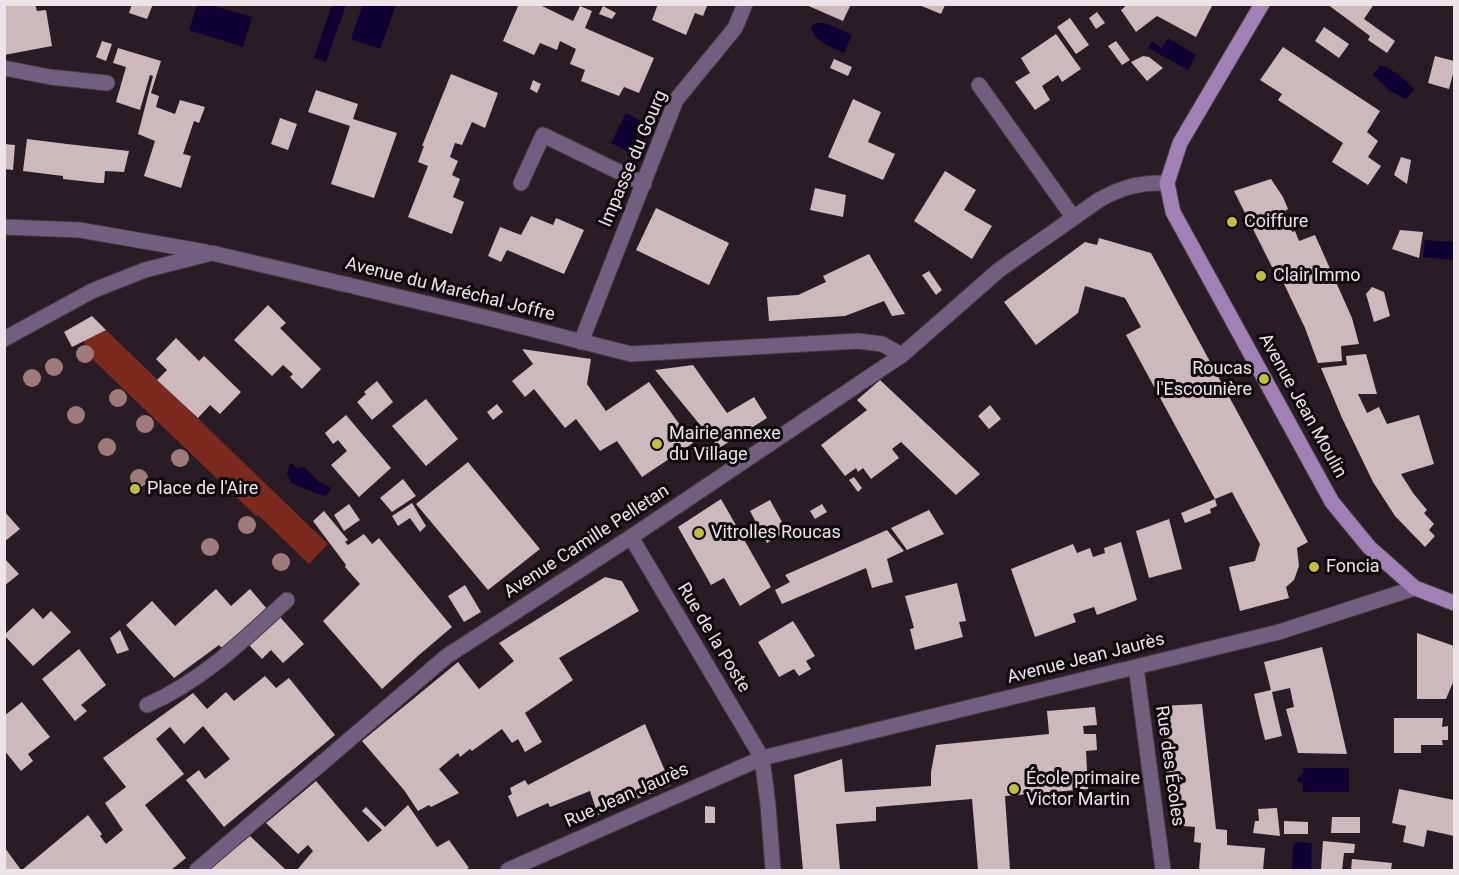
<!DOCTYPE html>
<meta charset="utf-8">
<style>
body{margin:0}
#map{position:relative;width:1459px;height:875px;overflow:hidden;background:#291c25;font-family:Roboto,sans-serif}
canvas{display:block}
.frame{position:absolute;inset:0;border:6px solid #ede4ea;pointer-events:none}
</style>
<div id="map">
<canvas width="1459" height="875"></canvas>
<div class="frame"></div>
</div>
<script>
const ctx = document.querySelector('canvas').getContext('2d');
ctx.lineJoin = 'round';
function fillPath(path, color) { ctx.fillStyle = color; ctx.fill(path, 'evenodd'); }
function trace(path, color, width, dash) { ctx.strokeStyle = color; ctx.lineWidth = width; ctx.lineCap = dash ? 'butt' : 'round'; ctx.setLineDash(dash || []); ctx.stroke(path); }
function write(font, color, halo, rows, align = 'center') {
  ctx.font = font + ' Roboto,sans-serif'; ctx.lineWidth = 6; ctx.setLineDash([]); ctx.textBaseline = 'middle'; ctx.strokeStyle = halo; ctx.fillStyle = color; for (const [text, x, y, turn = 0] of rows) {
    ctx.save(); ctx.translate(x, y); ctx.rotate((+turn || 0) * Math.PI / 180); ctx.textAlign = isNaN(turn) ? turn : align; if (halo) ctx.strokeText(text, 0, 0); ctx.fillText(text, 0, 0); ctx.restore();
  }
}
fillPath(new Path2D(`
 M106,330L328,544L309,564L258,515L256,516L88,355L84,341Z`), '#7c2a20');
fillPath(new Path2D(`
 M363,4L396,5L380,49L351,39Z
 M197,5H210L252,17L243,47L189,30Z
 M332,5H346L326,62L314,58Z
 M816,23H825L852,35L844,53C832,47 814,42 811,27Z
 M1168,38L1196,55L1188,70L1148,48L1152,42L1162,48Z
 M1380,65C1394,70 1405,78 1414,90L1406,99L1390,91L1373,75Z
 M626,113L643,122L628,151L611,143Z
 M1425,240L1454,242V260L1423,257Z
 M290,463L297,468L304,467L318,481L331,488L326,496C313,493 303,487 291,483L287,474Z
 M1303,768H1349V792H1303V784L1297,781L1298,777L1303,774Z
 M1296,842L1310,843L1312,845L1311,870H1292L1293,845Z`), '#0e0033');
fillPath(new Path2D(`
 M4,4H35L37,11L46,10L52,46L4,55Z
 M132,4H153L147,19L129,13Z
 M519,4H538L573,21L580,6L592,11L585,28L654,58L639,93L624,87L619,96L581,81L585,70L570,64L576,49L560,41L557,50L540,43L534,55L503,41Z
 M658,4H703L707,6L703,16L695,13L686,35L652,20Z
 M804,4H851L843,21Z
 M1128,4H1213L1196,37L1157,16L1136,32L1121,10Z
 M1327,4H1374L1364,19L1395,41L1387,53L1368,40L1370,36Z
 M919,5H945L941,14Z
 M603,6L616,13L612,19L599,14Z
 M1097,12L1105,23L1096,29L1089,18Z
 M1070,18L1089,45L1076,54L1057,27Z
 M1324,27L1349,44L1339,58L1315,41Z
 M1056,34L1081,69L1062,82L1058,75L1042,86L1050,100L1035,110L1015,82L1030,73L1021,58Z
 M102,41L112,44L106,61L96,57Z
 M1116,41L1130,60L1122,65L1108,46Z
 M1283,47L1380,111L1367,132L1378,141L1368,157L1381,166L1368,185L1332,162L1343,143L1278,100L1282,94L1260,80Z
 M118,48L161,61L151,93L159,96L156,107L175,114L180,100L205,107L199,123L194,121L183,154L191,156L181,188L144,176L155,141L138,134L153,76L150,75L140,110L116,102L126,67L113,63Z
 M1143,56L1149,57L1163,68L1147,81L1131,62Z
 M1435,56L1454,61V70L1449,89L1428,83Z
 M834,59L852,67L848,76L830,68Z
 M451,74L498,93L485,128L472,122L462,145L455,143L450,157L458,161L452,175L460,179L453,197L464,202L452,234L408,217L428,166L418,162L424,146H422Z
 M533,80L541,84L537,93L530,89Z
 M316,90L358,104L353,119L397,133L374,198L331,184L350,126L308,112Z
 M853,99L881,112L868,142L895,154L883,180L828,157Z
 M280,118L297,124L288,150L271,144Z
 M27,139L67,144L129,151L124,172L105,171L104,183H99L63,179V176L23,171Z
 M4,144L15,145L13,170L4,169Z
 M1401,157L1411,160L1407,184L1394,175Z
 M945,171L976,190L964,210L992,226L972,259L914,221Z
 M1271,179L1283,197L1288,209L1285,211L1292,232L1295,231L1299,241L1315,235L1352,318L1359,344L1341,346L1342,361L1318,363L1305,328L1276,267H1272L1234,191Z
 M815,188L846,195L843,217L810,210Z
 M656,208L729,243L709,285L636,250Z
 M531,216L553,225L556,218L584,230L564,274L507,250L501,262L488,256L500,227L521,235Z
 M1400,230L1423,232L1419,258L1392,249Z
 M1099,238L1151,253L1308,542L1297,548L1299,566L1294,580L1286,587L1289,598L1240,611L1229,567L1255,561L1260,544L1232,492L1215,499L1126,335L1141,327L1125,298L1085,286L1078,313L1036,345L1004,302L1085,242L1097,245Z
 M869,254L905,314L892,316L884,301L845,316L769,321L767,297L798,295L826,282L823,276Z
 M929,271L942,290L936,295L922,275Z
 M1372,287L1384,292L1390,316L1374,322L1366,294Z
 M268,305L286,323L280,328L321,369L302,389L290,377L293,374L283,365L272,376L234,340Z
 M92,316L106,330L72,347L64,332Z
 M176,338L199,361L204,356L241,392L220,414L210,405L198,418L157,380L167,370L156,359Z
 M522,349L591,359L587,384L606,411L649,382L693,443L642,477L617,441L600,451L576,419L565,428L534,389L525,397L512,381L533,364Z
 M1366,354L1377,394H1358L1367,413L1379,407L1387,424L1419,415L1434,464L1401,474L1413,493L1427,510L1424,513L1434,524L1429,530L1435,536L1425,547L1395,516L1373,482L1342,418L1321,368L1347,365L1346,356Z
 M693,365L727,413L754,397L767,418L719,448L655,370Z
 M880,380L980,474L956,495L901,442L892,449L899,458L871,479L863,468L858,472L856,468L845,476L821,445L867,410L857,400Z
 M377,381L393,402L372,420L357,402L366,394L364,392Z
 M426,399L458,439L426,466L392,426Z
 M497,404L503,412L493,420L487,412Z
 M990,405L1001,419L989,429L978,416Z
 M346,415L391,468L359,497L331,465L347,451L338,440L333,444L325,433Z
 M468,462L540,549L488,590L416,504Z
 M854,477L862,488L858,492L849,480Z
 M403,479L416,496L392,512L380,498Z
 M721,499L771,587L740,606L724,578L711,585L678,527Z
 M1215,499L1217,506L1210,509L1211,513L1185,523L1181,513Z
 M770,500L787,531L767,543L750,511Z
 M412,503L426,526L420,532L410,518L398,526L392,516Z
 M349,504L360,520L344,531L334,515Z
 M822,504L827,512L815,519L810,511Z
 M929,510L944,534L907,550L891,528Z
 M4,511L20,529L4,542Z
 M324,511L348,540L345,542L348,545L364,534L372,544L379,538L452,627L419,655L382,689L323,621L360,584L345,567L346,565L313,521Z
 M1169,519L1182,569L1149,578L1136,531Z
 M887,530L904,551L887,559L893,582L872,588L866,568L782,604L775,590L790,582L785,575Z
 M1121,542L1137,600L1097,615L1094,607L1073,614L1076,622L1035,637L1011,569L1073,544L1077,553L1090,548L1093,557L1105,553L1104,548Z
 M4,558L19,574L4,586Z
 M605,577L622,581L639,611L559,658L573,680L525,713L542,742L525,752L518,739L512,743L502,729L472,751L470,749L460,757L458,753L439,769L459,793L431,807L429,805L418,811L404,790L362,741L458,662L479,689L514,661L499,643Z
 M957,583L966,621L959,622L963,637L915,650L910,629L914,628L905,596Z
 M465,585L481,612L464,622L448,596Z
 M216,589L231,606L250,589L267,609L233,639L224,650L219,645L174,678L126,625L152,601L175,626Z
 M33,608L43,619L51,611L71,632L33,666L4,635Z
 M280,617L304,644L283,663L271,650L262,659L249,645Z
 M793,621L815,656L806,661L811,669L799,676L794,669L779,677L758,642Z
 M120,630L129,650L117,654L110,638Z
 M1417,633L1454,646V680L1446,699H1417Z
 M1322,647L1333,693L1347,754L1298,753L1286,709L1294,707L1290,688L1272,692L1282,736L1265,740L1260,720L1254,694L1271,690L1264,662Z
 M79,649L106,685L81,705L87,711L75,721L42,679Z
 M265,676L276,688L289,678L335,735L224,827L186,780L199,770L205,779L230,759L203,726L184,744L170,727L156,739L184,774L145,805L186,858L171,870H22L88,815L102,834L100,836L106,844L123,830L105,803L126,787L103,758L193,693L207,709L226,692L234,701Z
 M22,702L50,737L28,754L33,761L21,771L4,750V716Z
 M1202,704L1216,829L1227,830V845L1265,848L1263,870H1199L1201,843L1194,842L1195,827L1172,825L1160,706Z
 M1095,707L1097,725L1083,726L1084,734H1096L1097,750L1086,751L1088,789L1005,796L1010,870H978L972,799L876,807V821L836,824L840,870H803L794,775L842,759L845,792L931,786V772L936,745L1049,734L1047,711Z
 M1394,718H1443L1442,727L1448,726V740H1442L1443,745H1421V753H1394Z
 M645,724L671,785L598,815L590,791L550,807L548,803L517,817L508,796L512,794L510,788L525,780L528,785Z
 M316,781L368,842L382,830L362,811L366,807L385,827L408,805L437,847L449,840L469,868L464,870H297L313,851L308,845L298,854L266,823Z
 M1399,789L1454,800V836L1427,830L1424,847L1403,842L1406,826L1392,823Z
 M705,806L715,807V823H705Z
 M1277,808L1280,836L1253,833L1255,821H1259L1258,809Z
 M1332,817H1360V833H1331Z
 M1284,821L1308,822V834H1284Z
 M250,836L286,870H208Z
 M1323,841L1355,844L1354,853H1344L1342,870H1321Z
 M5,848L21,870H5Z
 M1352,859L1392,863L1391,870H1351Z`), '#cdb8bc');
const street = new Path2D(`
 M4,68L50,77L107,83
 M979,85L1073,217
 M521,183L543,135L644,184
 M4,227L80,230L206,252
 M4,339L92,291L145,270L212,253L480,316L631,354L858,341L882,344L902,355
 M581,342L676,100L735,28L745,4
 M631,537L762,758L768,805L773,870
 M1136,667L1163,870
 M147,705C202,681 244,640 287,600
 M197,870L447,656L631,537L902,355L999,270L1099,200C1122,187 1141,182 1167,183
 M508,870L762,758L1279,632L1415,588`);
const secondary = new Path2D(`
 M1262,4L1180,143L1167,183L1173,212L1332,502L1369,547L1415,588L1454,603`);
trace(street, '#443841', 17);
trace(secondary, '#443841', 17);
trace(street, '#725f7f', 15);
trace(secondary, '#a181b5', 15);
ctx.fillStyle = '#9e7b7a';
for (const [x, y] of [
 [85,354],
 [54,367],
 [32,378],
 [118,398],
 [76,415],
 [145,424],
 [107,447],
 [180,458],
 [139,478],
 [247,525],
 [210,547],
 [281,562]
]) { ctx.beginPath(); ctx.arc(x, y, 9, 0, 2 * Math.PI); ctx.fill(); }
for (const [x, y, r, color] of [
 [1232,222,6,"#c1be40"],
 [1261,276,6,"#c1be40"],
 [1264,379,6,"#c1be40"],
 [657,444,6,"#c1be40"],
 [135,489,6,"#c1be40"],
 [699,533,6,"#c1be40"],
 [1314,567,6,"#c1be40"],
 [1014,789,6,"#c1be40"]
]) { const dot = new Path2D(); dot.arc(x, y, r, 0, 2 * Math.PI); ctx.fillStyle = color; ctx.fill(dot); trace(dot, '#0e090d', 2); }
write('18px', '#ede4ea', '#0e090d', [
 ["Impasse du Gourg",634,159,-67],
 ["Avenue du Maréchal Joffre",450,290,14],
 ["Avenue Jean Moulin",1302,406,61],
 ["Avenue Camille Pelletan",587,542,-33],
 ["Rue de la Poste",713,638,59],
 ["Avenue Jean Jaurès",1086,659,-14],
 ["Rue des Écoles",1169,766,82],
 ["Rue Jean Jaurès",627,796,-24]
]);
write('18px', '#ede4ea', '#0e090d', [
 ["Coiffure",1244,222],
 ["Clair Immo",1273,276],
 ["Roucas",1252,369,"right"],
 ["l'Escounière",1252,390,"right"],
 ["Mairie annexe",669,434],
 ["du Village",669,455],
 ["Place de l'Aire",147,489],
 ["Vitrolles Roucas",711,533],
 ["Foncia",1326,567],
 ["École primaire",1026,779],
 ["Victor Martin",1026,800]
], 'left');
</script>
